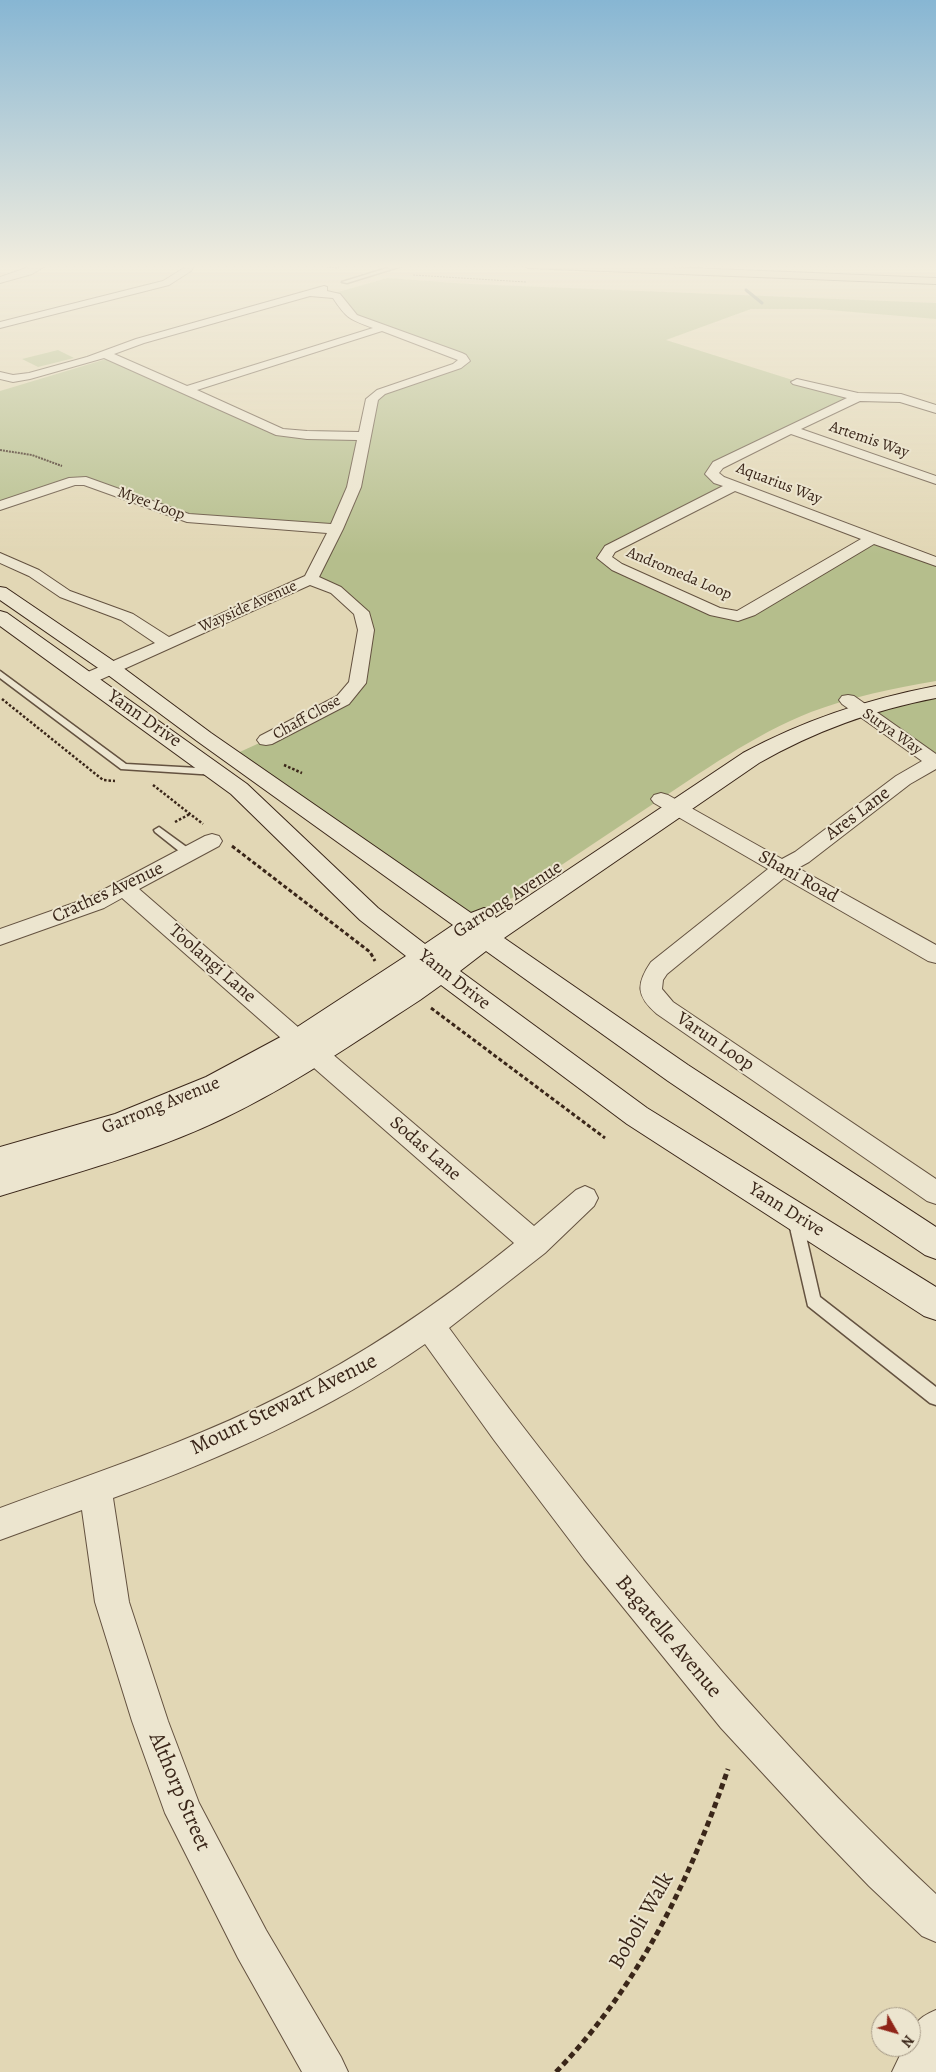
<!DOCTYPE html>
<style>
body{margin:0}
#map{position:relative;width:936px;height:2072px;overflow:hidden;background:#e2d7b5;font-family:Alegreya,serif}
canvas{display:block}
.north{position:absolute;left:871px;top:2007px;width:50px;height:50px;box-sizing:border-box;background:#ece5cf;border:1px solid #a59986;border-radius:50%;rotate:128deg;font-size:14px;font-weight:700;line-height:20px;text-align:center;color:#3a2619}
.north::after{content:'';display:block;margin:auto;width:18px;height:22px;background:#8f2418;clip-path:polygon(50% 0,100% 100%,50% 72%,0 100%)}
</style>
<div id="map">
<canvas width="936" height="2072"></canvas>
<div class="north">N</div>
</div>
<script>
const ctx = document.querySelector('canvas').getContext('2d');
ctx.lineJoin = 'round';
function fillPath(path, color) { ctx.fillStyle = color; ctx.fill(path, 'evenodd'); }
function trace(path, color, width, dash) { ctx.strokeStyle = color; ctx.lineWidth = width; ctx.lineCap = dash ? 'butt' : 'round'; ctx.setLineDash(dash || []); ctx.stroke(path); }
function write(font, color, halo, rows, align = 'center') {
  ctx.font = font + ' Alegreya,serif'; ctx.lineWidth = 4; ctx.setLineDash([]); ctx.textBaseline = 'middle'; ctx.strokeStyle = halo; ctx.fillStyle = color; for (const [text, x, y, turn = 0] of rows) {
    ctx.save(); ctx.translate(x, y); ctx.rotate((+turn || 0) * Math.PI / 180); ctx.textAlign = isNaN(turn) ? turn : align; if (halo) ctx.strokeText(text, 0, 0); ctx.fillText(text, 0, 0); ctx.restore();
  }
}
fillPath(new Path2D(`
 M387,278L471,284L936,303V319L817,309H751L666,340L821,389L858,397L713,470L734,486L611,549L609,562L738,616L873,538L936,562V681C894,688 851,697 811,712C753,735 702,772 650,806C590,846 530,886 470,926L231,756L266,740L351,691L361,612L310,579L336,529L198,520L86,481L0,506V391L113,357L274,430L365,435L372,399L464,361L359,319L331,294Z
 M58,350L74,358L38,367L22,359Z
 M936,692V763L860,709Z`), '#b5be8c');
trace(new Path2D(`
 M746,290L762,303`), '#717e76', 3);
const lane = new Path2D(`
 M397,265H405L347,283L342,282Z
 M0,671L126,764L216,769L221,772L216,775L121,769L0,678Z
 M159,827L192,851L193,853L192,855H184L155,832L154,830Z
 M795,1213L800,1215L802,1219L820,1297L936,1387V1405L930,1403L808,1306L788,1219L790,1215Z`);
const street = new Path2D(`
 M35,265H47L32,274L0,283V277Z
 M184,265H194L191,271L169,285L0,328V322L163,281L184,268Z
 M324,286L327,287V291L340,294L357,315L462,353L466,355L470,361L461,368L385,394L378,400L361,487L343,529L319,577L341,587L369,612L374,630L366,683L349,704L272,744L266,745L260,744L257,740L260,736L337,696L349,682L358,630L354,614L331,593L310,585L93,683H81L78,679L81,675L155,643L121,620L60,597L29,576L0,563V553L39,570L70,591L133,614L169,637L305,576L327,533L187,522L84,485H75L0,510V501L69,478L86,477L189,514L331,524L347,487L357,440L307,439L276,435L104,358L30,379L13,382L0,379V372L13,375L29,373L87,357L136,339ZM310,296L333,298C347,319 349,319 373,328L187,386L114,354L144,343ZM382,331L458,360L453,364L377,390L366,399L359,432L307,431L283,429L197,390Z
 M797,379L858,393L901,394L936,405V413L900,402L860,401L801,429L936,476V484L791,434L723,468L719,473L724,477L936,557V566L874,544L755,615L738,621L710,615L612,570L597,558L605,546L723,486L714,483L705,474L713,462L847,398L793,384L791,382ZM735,491L861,539L737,611L720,608L622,564L612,557L615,552Z
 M848,695L854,696L936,754V769L910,784L809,862L798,868L936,945V963L928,961L784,878L667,974L663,980L662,989L673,1002L936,1179V1204L927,1201L657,1014C636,996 636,984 651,962L768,869L654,803L651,799L654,795L661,793L668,795L782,859L795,852L896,776L922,761L842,704L839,700L842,696Z
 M212,834L219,836L222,841L219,846L139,889L306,1034L310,1040L306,1046L298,1049L290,1046L122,898L104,908L0,945V929L88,898L205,836Z
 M315,1045L324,1047L534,1226L576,1190L585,1186L594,1190L598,1198L594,1206L545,1253L449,1328C488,1382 529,1435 570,1487C683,1631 802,1769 936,1894V1942L922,1936L869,1886L819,1834L721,1728L584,1559L494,1440L425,1344C329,1411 222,1458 113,1498L129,1602L168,1721L199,1803L266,1930L341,2057L348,2072H302L238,1958L165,1813L132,1721L95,1602L82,1510L0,1540V1508C94,1473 190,1442 281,1396C365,1354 441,1302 514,1243L306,1061L303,1054L306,1047Z
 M936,2010V2072H892L904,2047H911C911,2025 917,2018 936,2010Z`);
const secondary = new Path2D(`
 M0,587L6,588L118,664L211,733L471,913L484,908L493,911L496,918L743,753C804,720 868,699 936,686V698C873,710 815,731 759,763L504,938L688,1065L936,1227V1259L925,1255L668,1081L486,951L460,971L647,1108L936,1287V1320L924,1316L627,1124L441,985L420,1000C355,1042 292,1086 222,1119C151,1153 75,1173 0,1196V1147L115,1114L206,1077L288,1033L406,956L360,920L231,794L0,626V611L7,613L247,784L378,908L425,944L453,925L197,741L104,672L0,600Z`);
const highway = new Path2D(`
 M523,265H616L936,278V284L528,268Z`);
trace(lane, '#645240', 3);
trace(street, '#645240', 2);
trace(secondary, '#3a2619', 2);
trace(highway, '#3a2619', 2);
trace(new Path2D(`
 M302,265L339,268
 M413,275L526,282`), '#3a2619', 1, [2, 1]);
trace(new Path2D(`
 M0,450L32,455L62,466`), '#3a2619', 2, [2, 1]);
trace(new Path2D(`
 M2,699L103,780L115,781
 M284,765L302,773
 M153,785L203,824
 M175,822L190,814`), '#3a2619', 2.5, [2.5, 2]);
trace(new Path2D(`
 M232,846L370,952L375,961
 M431,1008L605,1138`), '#3a2619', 3, [4, 2.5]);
trace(new Path2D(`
 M556,2072C639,1986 690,1880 728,1769`), '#3a2619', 5, [6, 4]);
fillPath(lane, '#ece5cf');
fillPath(street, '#ece5cf');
fillPath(secondary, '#ece5cf');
fillPath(highway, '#e2d7b5');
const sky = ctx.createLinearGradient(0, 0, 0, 555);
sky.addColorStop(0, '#87b6d3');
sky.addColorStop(0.48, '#f2edde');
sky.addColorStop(1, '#f2edde00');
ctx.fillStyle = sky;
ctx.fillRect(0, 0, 936, 555);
write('16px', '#3a2619', '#ece5cf', [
 ["Artemis Way",869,440,19],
 ["Aquarius Way",779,484,21],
 ["Myee Loop",151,504,20],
 ["Andromeda Loop",679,574,23],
 ["Wayside Avenue",248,607,-24],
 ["Chaff Close",307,718,-29],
 ["Surya Way",892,732,35]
]);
write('19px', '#3a2619', '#ece5cf', [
 ["Yann Drive",144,719,35],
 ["Ares Lane",858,814,-37],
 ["Shani Road",798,877,29],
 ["Crathes Avenue",108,893,-25],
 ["Garrong Avenue",508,900,-33],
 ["Toolangi Lane",212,964,41],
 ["Yann Drive",454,980,38],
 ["Varun Loop",715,1042,34],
 ["Garrong Avenue",161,1106,-22],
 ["Sodas Lane",425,1149,41],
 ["Yann Drive",786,1210,32]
]);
write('22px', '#3a2619', '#ece5cf', [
 ["Mount Stewart Avenue",284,1405,-26],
 ["Bagatelle Avenue",668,1637,50],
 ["Althorp Street",179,1792,67],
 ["Boboli Walk",642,1921,-60]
]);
</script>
